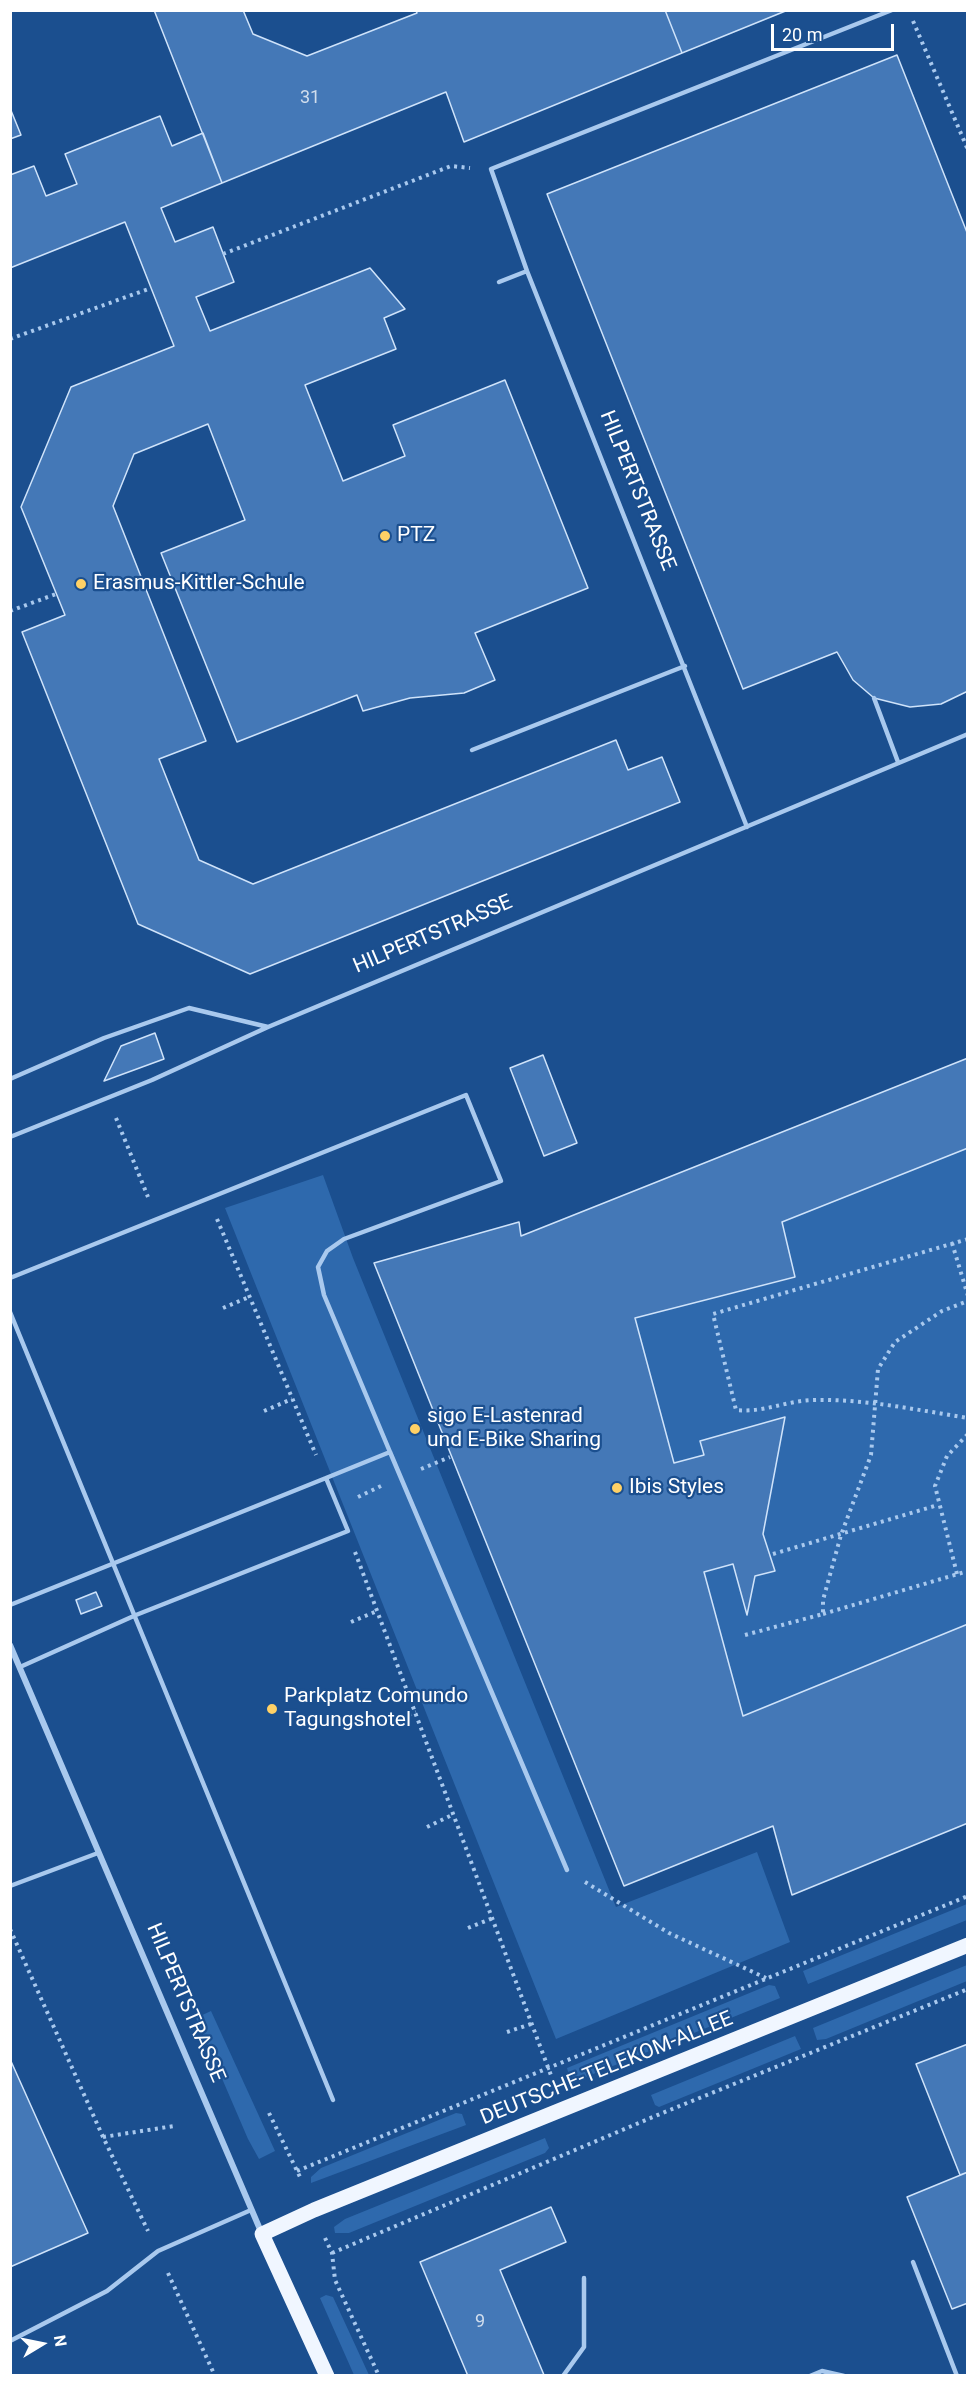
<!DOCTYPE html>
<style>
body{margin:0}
#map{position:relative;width:978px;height:2386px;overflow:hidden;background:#1b4f8f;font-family:Roboto,sans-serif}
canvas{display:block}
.frame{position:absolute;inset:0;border:12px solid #fff;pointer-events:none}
.north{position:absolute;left:12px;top:2314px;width:60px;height:60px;-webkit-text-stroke:4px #1b4f8f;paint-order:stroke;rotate:80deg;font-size:16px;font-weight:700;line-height:24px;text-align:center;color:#fff}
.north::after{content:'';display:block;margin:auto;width:21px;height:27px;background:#fff;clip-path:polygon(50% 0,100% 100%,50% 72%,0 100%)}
.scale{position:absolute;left:771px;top:24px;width:123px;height:27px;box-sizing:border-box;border:3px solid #fff;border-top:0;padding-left:8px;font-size:18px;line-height:21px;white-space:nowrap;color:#fff;-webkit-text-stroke:4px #1b4f8f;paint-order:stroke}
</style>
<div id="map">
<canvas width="978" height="2386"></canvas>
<div class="frame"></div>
<div class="north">N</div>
<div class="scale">20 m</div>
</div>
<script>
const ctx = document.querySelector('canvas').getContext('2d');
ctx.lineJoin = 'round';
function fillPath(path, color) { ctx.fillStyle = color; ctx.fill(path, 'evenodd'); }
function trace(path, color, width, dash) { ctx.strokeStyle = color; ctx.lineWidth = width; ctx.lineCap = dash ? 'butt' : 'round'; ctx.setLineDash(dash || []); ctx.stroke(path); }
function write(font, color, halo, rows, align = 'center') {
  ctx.font = font + ' Roboto,sans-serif'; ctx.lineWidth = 4.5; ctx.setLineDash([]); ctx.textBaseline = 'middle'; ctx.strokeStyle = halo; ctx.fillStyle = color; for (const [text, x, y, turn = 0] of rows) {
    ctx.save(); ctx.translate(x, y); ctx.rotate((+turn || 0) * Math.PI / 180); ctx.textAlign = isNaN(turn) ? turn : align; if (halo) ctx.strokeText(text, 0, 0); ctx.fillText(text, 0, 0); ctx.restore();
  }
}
fillPath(new Path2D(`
 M967,1148V1624L743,1716L704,1572L733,1564L747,1613L755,1576L774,1571L763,1534L785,1417L700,1441L704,1455L674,1463L635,1318L794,1278L782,1222Z
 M323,1175L353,1258L616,1907L757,1852L790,1942L556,2039L225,1208Z
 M967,1904V1920L808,1984L803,1971Z
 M967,1965V1981L826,2039L817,2040L813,2028Z
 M769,1985L775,1986L780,1998L571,2083L567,2068Z
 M211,2011L275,2151L259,2159L248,2139L196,2018Z
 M795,2036L801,2049L659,2107L655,2105L651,2095Z
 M456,2113L462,2114L466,2125L311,2183V2177L321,2168Z
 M545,2138L549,2148L545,2153L349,2233H335L334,2227L345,2219Z
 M326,2295L333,2297L369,2375H354L320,2298Z`), '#2e69ad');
const building = new Path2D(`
 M154,10H243L253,34L307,56L417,13L416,10H665L682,53L464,142L446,92L222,183Z
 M665,10H788L682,53Z
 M897,55L968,235V691L941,704L910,707L874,698L853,680L837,652L743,689L547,194Z
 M10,108L21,135L10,139Z
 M160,116L172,146L203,133L222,183L161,208L175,242L213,227L234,282L196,297L210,331L370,268L405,309L384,318L396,349L305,385L343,481L405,456L393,425L505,380L588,588L475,633L495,680L464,693L410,698L363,711L357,695L237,742L161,553L245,520L208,424L134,454L113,506L206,741L159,759L199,860L253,884L616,740L628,770L662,757L680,802L250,974L138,924L22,632L65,615L21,507L71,387L174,346L125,222L10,268V175L34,166L46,196L77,184L65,154Z
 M155,1033L164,1059L104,1081L121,1046Z
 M543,1055L577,1143L544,1156L510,1068Z
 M968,1058V1148L782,1222L795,1277L635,1318L674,1463L704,1455L700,1441L785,1417L763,1534L775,1571L755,1576L747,1615L733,1564L704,1572L743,1716L968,1624V1823L792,1895L773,1826L624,1886L374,1263L519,1222L521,1236Z
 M96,1592L102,1606L81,1614L76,1600Z
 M968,2044V2172L960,2175L916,2064Z
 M10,2059L88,2233L10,2267Z
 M968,2172V2303L952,2309L907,2197Z
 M551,2207L566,2242L500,2270L544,2375L468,2376L420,2262Z`);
fillPath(building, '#4478b7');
trace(building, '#cfe3fa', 1.5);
trace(new Path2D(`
 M913,21L968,150
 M223,254L451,166L470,168
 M10,339L151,288
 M10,611L56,594
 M116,1118L148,1197
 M217,1219L316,1455
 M968,1239L713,1314L736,1410C764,1413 788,1400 815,1400C866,1399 917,1410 968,1418
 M952,1243L968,1296
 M223,1308L249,1297
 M264,1411L292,1399
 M421,1469L450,1457
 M358,1497L381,1486
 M355,1552L552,2078
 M773,1554L938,1505
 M957,1574L935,1486L947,1456L968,1434
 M823,1614L968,1571
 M351,1622L377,1611
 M745,1635L823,1614V1600L841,1535L871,1455L878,1369L895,1342L942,1311L968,1301
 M388,1724L416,1712
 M427,1827L454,1814
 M585,1882L669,1933L766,1978
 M468,1928L493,1918
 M10,1929L103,2137L148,2231
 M507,2032L531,2024
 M269,2113L300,2177
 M103,2137L174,2126
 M297,2171L968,1896
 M325,2238L332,2253L335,2280L379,2376
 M332,2253L660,2114L968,1989
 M168,2273L215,2376`), '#a9c9ee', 4, [3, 4.5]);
trace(new Path2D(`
 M499,282L527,271
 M874,698L898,762
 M472,750L685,666
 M747,827L527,271L491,169L892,10
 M10,1079L104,1038L189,1008L268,1027
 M10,1137L152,1080L268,1027L968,734
 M10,1278L466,1095L501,1181L344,1239L327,1251L318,1267L324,1295L390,1452L326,1478
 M10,1312L333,2100
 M390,1452L567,1870
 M10,1605L326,1478L348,1531L136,1615L20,1667
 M10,1886L98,1853
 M913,2262L957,2376
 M10,2341L107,2291L158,2251L251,2210
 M563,2376L584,2347V2278
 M810,2376L822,2371L844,2376`), '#a9c9ee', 4.5);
trace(new Path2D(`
 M10,1645L262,2234`), '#a9c9ee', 6);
trace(new Path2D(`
 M327,2376L262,2234L314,2210L968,1945`), '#f0f6ff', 15);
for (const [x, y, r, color] of [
 [385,536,6,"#ffd166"],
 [81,584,6,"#ffd166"],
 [415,1429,6,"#ffd166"],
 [617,1488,6,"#ffd166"],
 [272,1709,6,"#ffd166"]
]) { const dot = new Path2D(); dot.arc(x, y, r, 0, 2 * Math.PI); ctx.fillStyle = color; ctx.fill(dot); trace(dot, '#1b4f8f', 2); }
write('18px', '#d0dded', null, [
 ["31",310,98],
 ["9",480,2322]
]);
write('21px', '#fff', '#1b4f8f', [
 ["HILPERTSTRASSE",637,491,68],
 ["HILPERTSTRASSE",433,935,-23],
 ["HILPERTSTRASSE",185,2003,67],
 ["DEUTSCHE-TELEKOM-ALLEE",607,2069,-22]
]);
write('21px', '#fff', '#1b4f8f', [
 ["PTZ",397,536],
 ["Erasmus-Kittler-Schule",93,584],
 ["sigo E-Lastenrad",427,1417],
 ["und E-Bike Sharing",427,1441],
 ["Ibis Styles",629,1488],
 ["Parkplatz Comundo",284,1697],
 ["Tagungshotel",284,1721]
], 'left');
</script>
